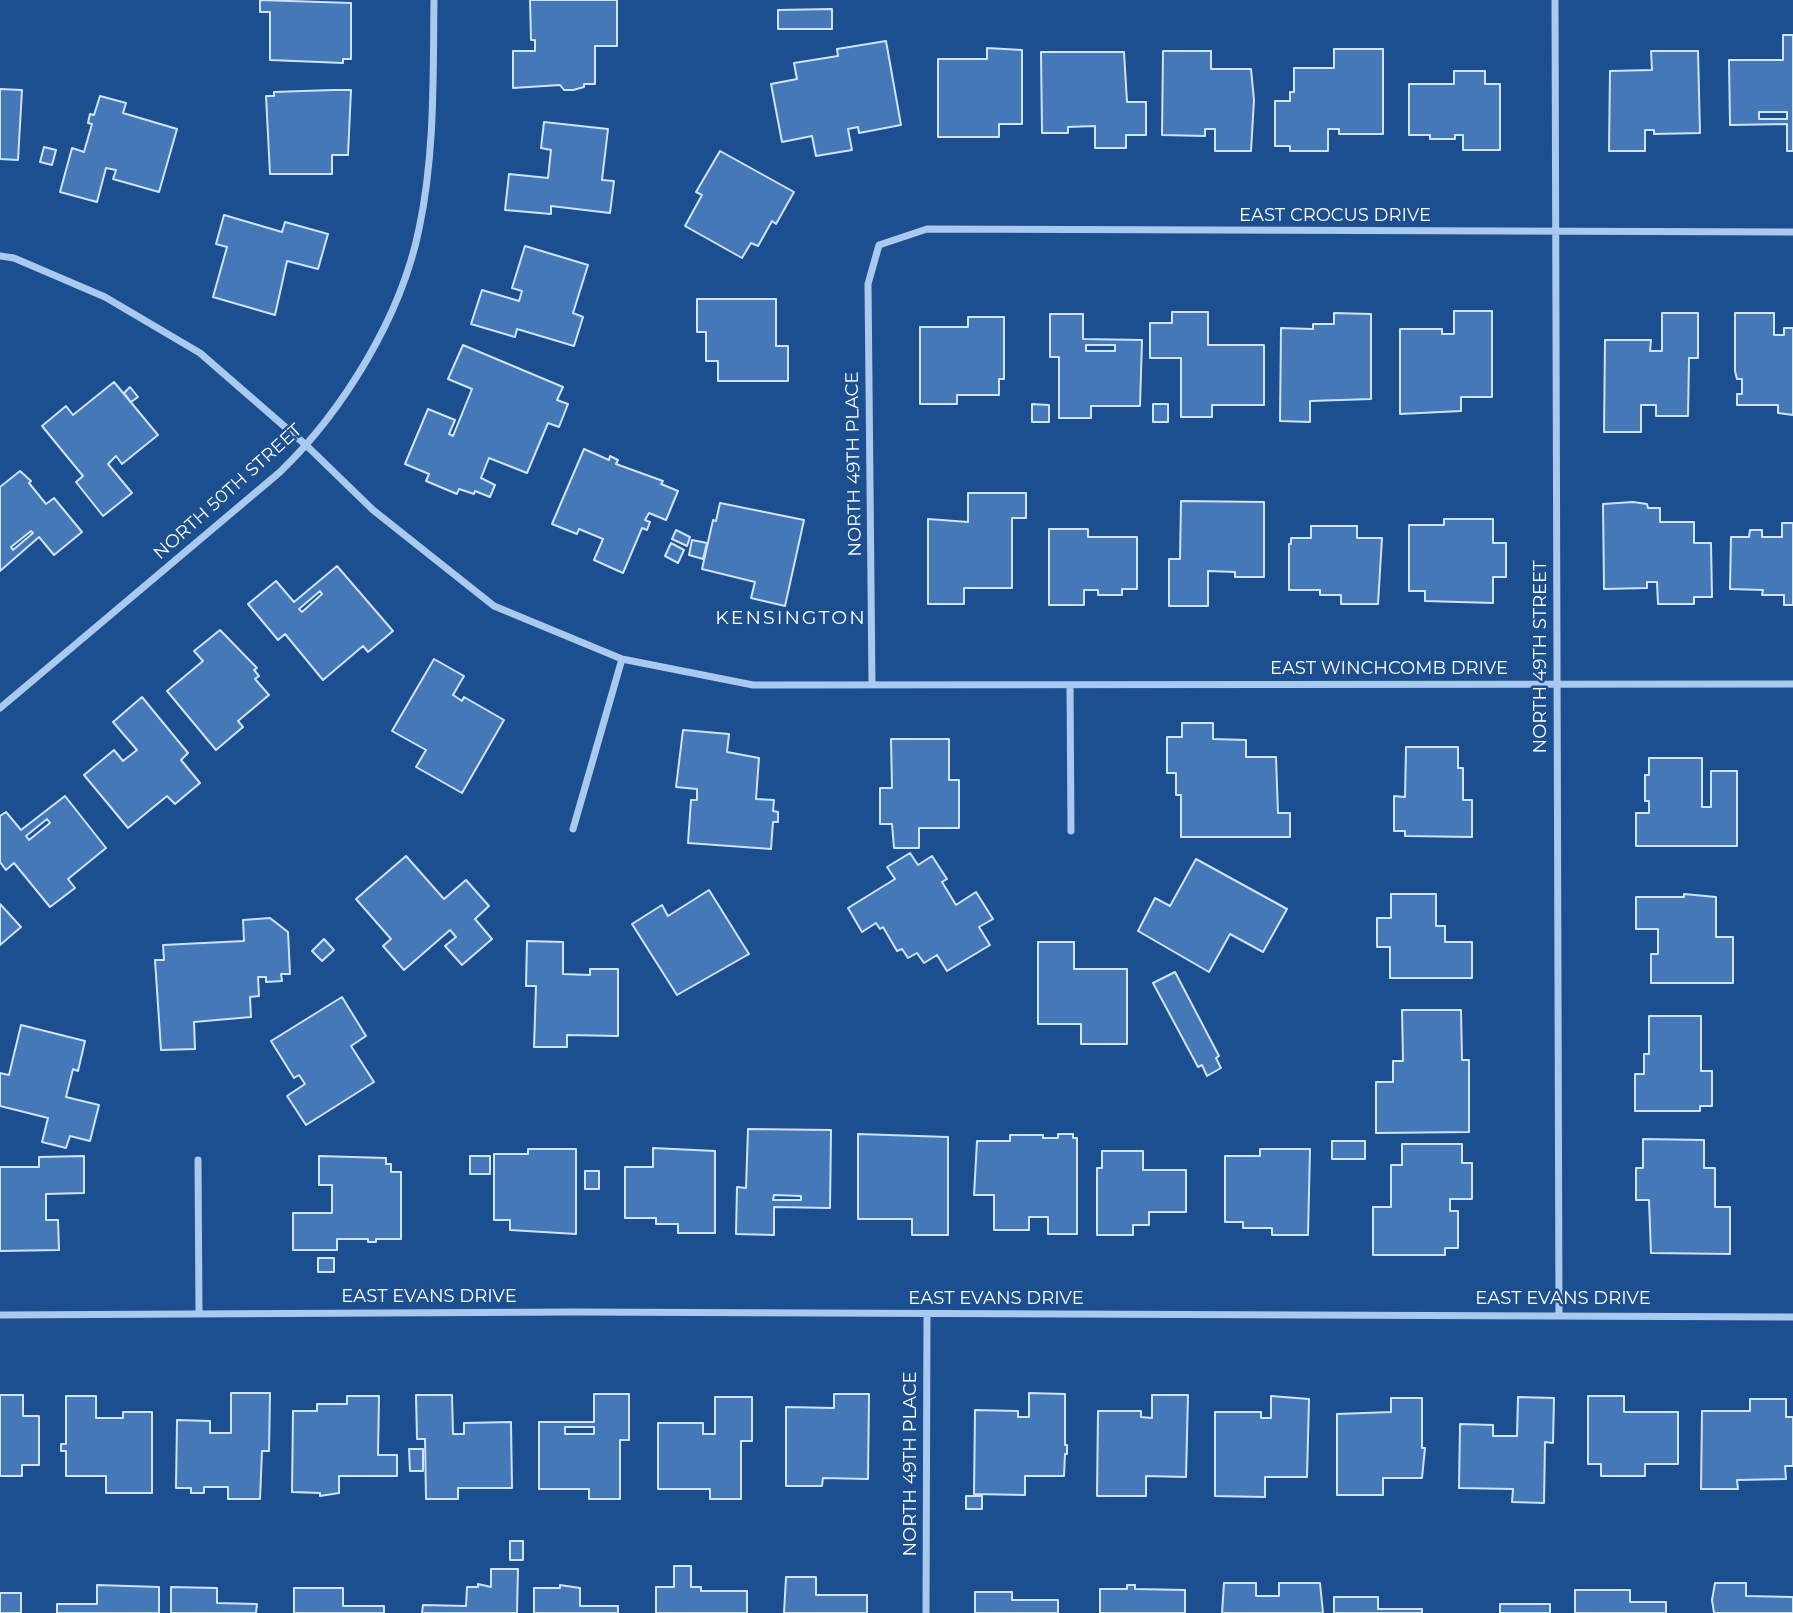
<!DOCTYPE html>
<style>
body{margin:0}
canvas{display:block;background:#1b4f8f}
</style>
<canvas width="1793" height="1613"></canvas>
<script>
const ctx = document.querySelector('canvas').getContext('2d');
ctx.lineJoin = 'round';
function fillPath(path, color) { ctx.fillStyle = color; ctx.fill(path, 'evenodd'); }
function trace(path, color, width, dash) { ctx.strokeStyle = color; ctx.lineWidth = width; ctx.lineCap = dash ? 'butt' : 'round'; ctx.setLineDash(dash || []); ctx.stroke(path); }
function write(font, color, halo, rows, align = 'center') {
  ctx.font = font + ' Montserrat,sans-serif'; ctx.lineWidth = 5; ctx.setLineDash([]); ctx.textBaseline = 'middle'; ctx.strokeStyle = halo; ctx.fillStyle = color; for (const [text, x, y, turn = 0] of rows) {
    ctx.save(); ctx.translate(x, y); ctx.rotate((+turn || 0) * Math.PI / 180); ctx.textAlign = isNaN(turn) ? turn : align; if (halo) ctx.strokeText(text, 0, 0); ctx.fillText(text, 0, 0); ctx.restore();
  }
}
const building = new Path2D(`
 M260,0L351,3V59H343V63L270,60V12H260Z
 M530,0H617V46H595V84H584V87L573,90H564L560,85L513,88V51H535V40H531Z
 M832,9V29H778V10Z
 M1783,35H1793V151H1787V124L1730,125L1729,60H1783ZM1759,112H1787V119H1759Z
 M886,41L901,125L859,133L858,127L848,129L852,150L816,156L812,136L782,142L771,84L797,79L794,63L838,56L837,49Z
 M987,48L1022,50V124H999V137H938V59H987Z
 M1334,49H1383V134H1339V129H1328V151H1290V146H1275V101H1290V92H1294V68H1334Z
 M1163,51H1211V69H1251L1254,100L1251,151H1215V129H1205V136L1162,135Z
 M1651,51H1698L1700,133L1654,134V130H1645V151H1609L1610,71L1652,70Z
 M1041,52H1124L1127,102H1146V135H1126V148H1095V126L1068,127V133H1042Z
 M1454,71H1485V84H1500V150H1463V135H1455V139H1430V135H1409V84H1454Z
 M0,89L22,90L18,160L0,159Z
 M332,90H351L348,155H332V174H270L266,96H274V92Z
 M100,96L126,103L123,113L177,129L159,192L113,179L116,170L106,168L97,202L60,192L72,148L84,152L92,124L88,123L90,114L94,115Z
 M544,122L608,129L602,180L614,181L610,213L551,206V214L505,210L509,174L548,178L551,150L541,148Z
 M44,147L56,150L52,165L40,162Z
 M720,151L794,192L776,224L772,221L758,246L751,243L742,258L685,226L702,195L696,192Z
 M224,215L282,232L285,222L328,234L318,269L287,261L275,315L213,297L227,247L216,244Z
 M525,246L588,265L573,313L583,317L574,346L517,329L515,337L471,324L482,290L519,301L522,291L512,288Z
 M697,299H776V346H788V381H718V361H706V332H697Z
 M1454,311H1492V397H1461V411L1400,414V329H1442V334H1454Z
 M1172,312H1208V345H1264V405H1212V417H1181V358H1150V323H1172Z
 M1334,313L1371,314V399L1310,401V422L1280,421L1281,328L1313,329V324H1334Z
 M1662,313H1698V358H1689L1688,416H1656V405H1641V432H1604L1605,340H1651L1650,351H1662Z
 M1735,313H1774V335H1784V328H1793V415L1778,413V405H1737V394H1742V379H1737L1735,371Z
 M1050,314H1083V339L1142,340L1140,406H1091V418H1059V357H1050ZM1086,345H1115V351H1086Z
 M968,317H1004V379H999V395H957V404H920V327H968Z
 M463,345L563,387L557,400L568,404L559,427L548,423L527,473L489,458L481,478L495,485L490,497L475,491L474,494L459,489L457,494L426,481L429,474L405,464L428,409L455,420L449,434L453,436L472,389L448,379Z
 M114,382L158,435L122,464L116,456L108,464L132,493L103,516L76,482L83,476L42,426L66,406L73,415Z
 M130,387L138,397L131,402L124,393Z
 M1032,404L1049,405V422H1032Z
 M1153,404H1168V422H1153Z
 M584,449L609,460L610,456L618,460L616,464L663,481L661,484L678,491L666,520L649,513L645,520L650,522L647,530L642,528L623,573L594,560L603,539L579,529L577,534L552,524Z
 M20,471L31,481L29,483L46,504L54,498L82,532L54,555L39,537L0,571V487ZM31,531L33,533L13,550L11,547Z
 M968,493H1026V518H1012V588H964V604H928V519L968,522Z
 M1181,501L1264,502V577H1235V572L1208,571V606H1169V559H1180Z
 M1633,502L1647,504L1648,508H1660V522H1694V543H1711L1712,597H1694V604H1658L1657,582H1647V588L1604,589L1603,504Z
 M720,503L804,520L785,606L751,598L755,582L702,569L713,520L716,521Z
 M1444,519H1493V543H1506V577H1493V603L1425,601V591H1409V525H1444Z
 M1782,523H1793V605H1784V595H1762L1763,590L1730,589L1731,537H1749L1750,530H1762V537H1782Z
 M1311,526H1357V538H1382L1378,604H1341V595H1320V590H1289V544H1291V538H1311Z
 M1049,529H1088V537H1137V589H1122V595H1098V590H1084V605H1049Z
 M676,530L690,537L687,546L672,539Z
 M692,540L707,543L703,559L689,555Z
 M671,543L684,550L678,563L665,556Z
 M337,566L393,631L368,652L363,646L323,680L285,634L278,640L248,604L276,581L294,602ZM320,591L322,594L302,612L299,609Z
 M220,630L257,668L254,670L259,676L255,679L269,695L238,721L243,727L216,750L167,691L203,661L194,651Z
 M434,659L464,676L453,695L462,701L464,697L504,720L462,793L416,767L426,750L392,731Z
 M142,697L188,753L181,760L200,783L175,804L167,796L128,828L84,775L114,750L123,761L137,750L113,722Z
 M1182,723H1213V739L1246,740V757H1276L1278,813H1290V837H1181V795H1176V773H1167V737H1182Z
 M683,730L729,734L727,752L759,758L756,799L774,800L773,811L778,812V822H773L771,849L688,843L691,800H697V789L676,787Z
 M891,739H949V780H959V828H919V848H894L892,824H880V788H892Z
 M1406,747H1458V768H1463V800H1472V837L1405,836V831H1394V796L1405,797Z
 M1649,758H1702V807H1711V771H1737V846H1636V813H1649V801H1645V775H1649Z
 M65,796L106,848L68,879L75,888L50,907L14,863L6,870L0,862V816L6,812L21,830ZM47,819L50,823L29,840L26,836Z
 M910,853L918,865L932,856L947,879L942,882L956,905L976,892L993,919L979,927L990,945L947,971L937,955L924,963L917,953L908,958L902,949L897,951L883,927L880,929L876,923L862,932L848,908L895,879L887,867Z
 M406,856L444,899L466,880L489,906L475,919L492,939L462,965L445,946L456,937L450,930L404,970L383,946L391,939L356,899Z
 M1196,859L1287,909L1263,952L1230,934L1209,972L1138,931L1155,898L1170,906Z
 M709,890L749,954L677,995L632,924L662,905L668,916Z
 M1391,894H1436V926H1445V942H1472V978H1390V947H1377V918H1391Z
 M1684,894L1716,897V937H1733V983H1651V954H1658V929H1636V897H1684Z
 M0,904L21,927L0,945Z
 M270,918L288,932L290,974H281L282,981L266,982V977H258L259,996L250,997L251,1017L194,1022L195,1049L161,1050L155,960H164L163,945L244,941L243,920Z
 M324,939L334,950L322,961L312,951Z
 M527,941L563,942V974L590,975V969H618V1036L567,1035V1047H534L536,986H526Z
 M1038,942H1074V969H1127V1044H1081V1024H1038Z
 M1175,972L1219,1056L1216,1058L1221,1068L1207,1076L1202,1065L1198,1067L1153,983Z
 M342,997L366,1036L351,1046L374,1082L306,1125L287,1096L305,1084L299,1075L294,1078L271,1041Z
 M1402,1010H1461L1462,1060H1469V1132L1376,1133V1082H1393V1061H1403Z
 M1649,1016H1701V1071H1712V1106H1700V1111H1635V1074H1644V1054H1649Z
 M21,1025L85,1041L78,1071L73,1069L66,1097L99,1105L90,1141L70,1136L66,1148L42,1142L48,1118L0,1106V1073L9,1075Z
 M748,1129L831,1130L830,1208L774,1207V1235L736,1234L737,1187L746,1188ZM774,1195L801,1196V1200H773Z
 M858,1134L948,1137V1235H912V1219H858Z
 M1058,1134H1073V1138H1077V1234H1048V1217H1029V1230H994V1195H974L977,1141H1010V1135H1043V1138H1058Z
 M1643,1139L1704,1140V1168H1715V1207H1730V1254L1651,1253L1649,1200H1636V1168H1643Z
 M1332,1141H1365V1159H1332Z
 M1402,1144H1462V1163H1472V1199H1450V1211H1458V1248H1445V1255H1373V1207H1391V1165H1402Z
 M653,1148L715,1151V1233H678V1224H656V1218H625V1167H653Z
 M528,1149H576V1234L510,1230V1220H494V1154H528Z
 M1260,1149H1310L1308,1235H1272V1228H1243V1222H1225V1156H1260Z
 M1102,1151H1143V1170H1186V1212H1149V1225H1133V1235H1097V1168H1102Z
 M84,1156V1193L46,1194V1220H58L59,1250L0,1251V1167H39V1157Z
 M319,1156L386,1158V1164H391V1172H401V1239H376V1242H368V1239H337V1250H293V1213H332V1185H319Z
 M470,1156H490V1174H470Z
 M585,1171H599V1189H585Z
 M318,1258H334V1272H318Z
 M231,1393H270L269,1451H262L260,1499H228V1487H204V1493H191V1488H176L177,1420L210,1421V1433H231Z
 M1029,1393L1065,1394V1445H1067V1454H1065L1064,1476H1025V1495L974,1494L975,1410L1018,1411V1417H1029Z
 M594,1394H629V1440H620V1499H589V1489H539V1422H594ZM565,1427H594V1434H565Z
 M834,1394H869L868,1479L823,1478L822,1486H786V1407L834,1408Z
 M0,1395H23V1416H39V1465H22V1476H0Z
 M416,1395H452L453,1434H464V1423L511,1422L512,1488H458V1499H426L425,1439H417Z
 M1152,1395H1188L1186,1477L1146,1476V1496H1097L1098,1411H1141V1417L1152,1418Z
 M66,1396H96V1418H123V1412H152V1493H106V1476H66V1451H61V1444H66Z
 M347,1396H379L378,1455H397V1476H339V1493L320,1496V1493L292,1492L293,1411H317V1404H347Z
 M1271,1396L1309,1399L1307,1477H1265V1497L1215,1496V1412H1261V1418H1271Z
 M1588,1396H1624V1412H1678V1464H1645V1476H1601V1464H1588Z
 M715,1397H752V1441H741V1499H710V1489H658V1423H703V1434H715Z
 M1518,1397L1554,1398L1553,1443L1545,1442L1544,1503L1512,1502L1513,1489L1459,1488L1460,1424L1493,1425V1436H1517Z
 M1391,1398H1422V1448H1425L1422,1478H1383V1495H1337V1414L1391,1412Z
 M1750,1399H1786V1417H1793V1466H1785L1786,1479L1737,1480L1738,1489H1701L1702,1411H1750Z
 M409,1449H423V1471H410Z
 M966,1496H982V1509H966Z
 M510,1541H523V1560H510Z
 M674,1566H691V1587H701V1591H747V1613H656V1587H674Z
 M491,1569H518L517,1613H422L423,1605L466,1606L467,1587H478V1584L491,1587Z
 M786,1577H816V1595H867V1613H784Z
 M1224,1583H1256V1596H1279V1583H1320L1323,1613H1222Z
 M1715,1583H1746V1596L1793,1597V1613H1714L1712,1600Z
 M97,1585L159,1587V1613H57V1604H97Z
 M560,1585L580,1588V1606H618V1613H534V1588H560Z
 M1127,1585H1135V1589L1185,1590V1613H1100V1589H1127Z
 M171,1587L217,1588V1603L257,1604L256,1613H171Z
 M294,1588H343V1606H384V1613H294Z
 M1575,1590H1630V1602H1666V1613H1575Z
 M975,1592H1012V1600H1058V1613H975Z
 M0,1593H21V1613H0Z
 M1334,1597H1378V1609H1422V1613H1334Z
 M1500,1604H1550V1613H1500Z`);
fillPath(building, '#4478b7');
trace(building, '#cfe3fa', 2);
trace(new Path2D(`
 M1555,0L1559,1314
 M0,256L14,258L105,297L200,353L307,446L373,510L494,606L622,659L753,685L1793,684
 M872,685L868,284L879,245L927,229L1793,232
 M1070,685L1071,831
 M0,708L280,472C343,411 401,317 419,229C435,154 433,76 434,0
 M573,829L622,659
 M198,1160L199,1313
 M0,1315L573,1312L1793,1317
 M926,1613L927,1314`), '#a9c9ee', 7);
write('18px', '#fff', '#1b4f8f', [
 ["EAST CROCUS DRIVE",1335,216],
 ["NORTH 49TH PLACE",854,464,-91],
 ["NORTH 50TH STREET",228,492,-42],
 ["NORTH 49TH STREET",1541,657,-90],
 ["EAST WINCHCOMB DRIVE",1389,669],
 ["EAST EVANS DRIVE",429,1297],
 ["EAST EVANS DRIVE",996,1299],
 ["EAST EVANS DRIVE",1563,1299],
 ["NORTH 49TH PLACE",911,1464,-90]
]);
ctx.letterSpacing = '2px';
write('19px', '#fff', '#1b4f8f', [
 ["KENSINGTON",791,618]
]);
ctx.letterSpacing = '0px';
</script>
